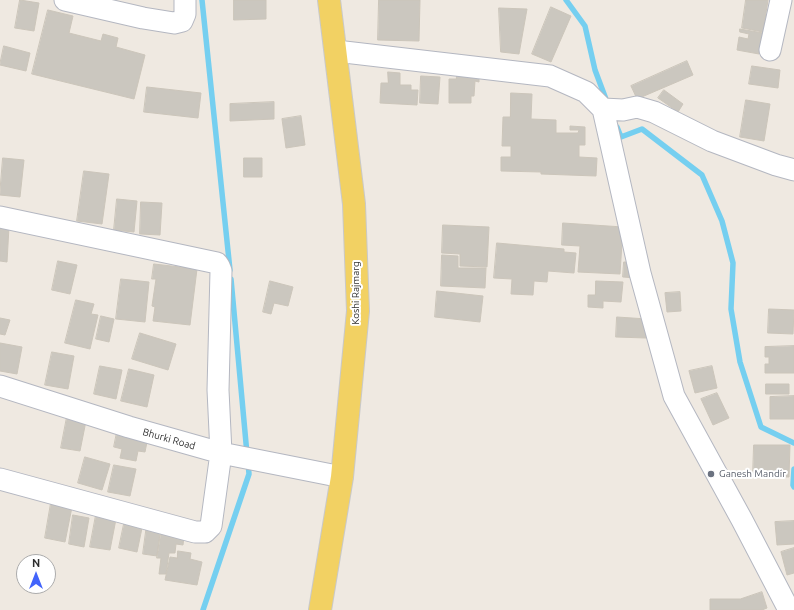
<!DOCTYPE html>
<style>
body{margin:0}
#map{position:relative;width:794px;height:610px;overflow:hidden;background:#efe9e1;font-family:Ubuntu,sans-serif}
canvas{display:block}
.north{position:absolute;left:16px;top:554px;width:40px;height:40px;box-sizing:border-box;background:#fff;border:1px solid #ababab;border-radius:50%;rotate:0deg;font-size:11px;font-weight:700;line-height:16px;text-align:center;color:#2e2e2e}
.north::after{content:'';display:block;margin:auto;width:14px;height:18px;background:#4264fb;clip-path:polygon(50% 0,100% 100%,50% 72%,0 100%)}
</style>
<div id="map">
<canvas width="794" height="610"></canvas>
<div class="north">N</div>
</div>
<script>
const ctx = document.querySelector('canvas').getContext('2d');
ctx.lineJoin = 'round';
function trace(path, color, width, dash) { ctx.strokeStyle = color; ctx.lineWidth = width; ctx.lineCap = dash ? 'butt' : 'round'; ctx.setLineDash(dash || []); ctx.stroke(path); }
function fillPath(path, color) { ctx.fillStyle = color; ctx.fill(path, 'evenodd'); }
function write(font, color, halo, rows, align = 'center') {
  ctx.font = font + ' Ubuntu,sans-serif'; ctx.lineWidth = 4; ctx.setLineDash([]); ctx.textBaseline = 'middle'; ctx.strokeStyle = halo; ctx.fillStyle = color; for (const [text, x, y, turn = 0] of rows) {
    ctx.save(); ctx.translate(x, y); ctx.rotate((+turn || 0) * Math.PI / 180); ctx.textAlign = isNaN(turn) ? turn : align; if (halo) ctx.strokeText(text, 0, 0); ctx.fillText(text, 0, 0); ctx.restore();
  }
}
trace(new Path2D(`
 M202,0L230,270
 M566,0L585,26L595,70L607,102
 M617,127L621,137L642,129L702,175L722,221L733,263L731,309L740,362L761,427L794,443
 M231,279L247,454
 M794,469L793,485L794,487
 M203,610L249,474L248,462`), '#75cff0', 5.5);
const building = new Path2D(`
 M20,0L39,3L34,31L15,28Z
 M234,0H266V19L234,20Z
 M379,0H420L419,41L378,40Z
 M746,0H768L763,32L742,28Z
 M551,7L571,16L551,62L532,54Z
 M499,8L527,9L519,54L501,52Z
 M48,10L73,16L69,33L101,41L103,34L118,38L116,47L145,55L134,99L32,74Z
 M740,29L763,33L759,54L737,50L739,37L748,39L749,34L740,32Z
 M4,46L30,53L26,71L0,65Z
 M687,61L693,75L637,99L631,86Z
 M752,66L780,70L778,88L749,84Z
 M388,72L400,73V85H411V90H418L417,105L380,103L381,83H388Z
 M457,74L479,75V82L475,81L474,96H471V103H449V79H456Z
 M421,76L440,77L438,104L420,103Z
 M147,87L201,93L198,118L144,112Z
 M664,90L683,104L678,112L658,98Z
 M511,93L532,94L531,119L556,120V133H578L579,130H570V126L585,127V145H579V157L597,158L596,176L541,174V172L501,171V157H511V146H502L503,117H510Z
 M746,100L770,104L764,141L740,137Z
 M274,102V119L230,121V104Z
 M301,116L305,145L286,148L282,119Z
 M3,158L24,160L20,197L0,195Z
 M244,158H262V177H244Z
 M84,171L109,174L102,224L77,221Z
 M117,199L137,201L134,232L114,230Z
 M141,202L162,203L160,235L140,234Z
 M563,223L623,227L620,274L578,272L580,246L562,245Z
 M443,225L489,227L487,267L460,266V254L442,253Z
 M0,227H9L7,262L0,261Z
 M497,243L564,249V252L576,253L574,273L548,271L547,282L534,281L533,295L511,294L512,279L494,278Z
 M442,255L458,256V268H486L485,288L441,286Z
 M58,261L77,265L70,294L52,290Z
 M624,262H637L636,278L623,277Z
 M154,264L197,269L190,325L153,321L155,307L152,306L156,279H152Z
 M121,279L149,282L145,322L116,319Z
 M270,281L293,287L288,306L274,303L271,314L263,312Z
 M596,281L623,282L621,302L603,301V308L588,307V295H595Z
 M437,291L483,296L480,322L435,317Z
 M680,292L681,311L667,312L665,293Z
 M76,300L94,304L91,314L98,315L90,349L65,343Z
 M769,309L794,310L793,334L768,333Z
 M101,316L114,319L109,342L96,339Z
 M617,317L647,319L646,338L616,337Z
 M0,318L10,320L5,335L0,334Z
 M140,333L176,344L168,370L132,359Z
 M0,343L22,347L17,374L0,371Z
 M794,346V373H765V364H769V357H765V347Z
 M52,352L74,356L68,389L45,385Z
 M100,366L122,370L116,399L94,394Z
 M712,366L717,388L695,393L689,371Z
 M129,369L154,375L147,407L121,401Z
 M766,384H789V394H766Z
 M717,393L729,418L713,425L701,399Z
 M794,396V419H770V397Z
 M67,417L86,421L80,451L61,448Z
 M117,432L148,437L145,452L138,451L136,461L120,458L122,449L114,447Z
 M754,445H790L789,477L753,476Z
 M85,457L110,464L102,490L78,483Z
 M114,465L136,469L130,496L108,492Z
 M51,503L72,507L65,542L45,538Z
 M73,515L89,518L84,547L69,544Z
 M96,515L116,519L110,550L90,547Z
 M794,521V544L777,545L775,522Z
 M124,524L142,528L137,552L119,548Z
 M147,524L161,526L157,556L143,554Z
 M161,533L184,536L183,545L176,544L175,553H169L166,574H159L161,558H157Z
 M794,548V573L787,575L781,552Z
 M178,551L191,553L190,559L202,562L197,585L165,580L170,557L177,558Z
 M762,592L767,608L762,610H710V599H740Z`);
fillPath(building, '#cbc7bf');
trace(building, '#cbc5ba', 1);
const minor = new Path2D(`
 M65,0L143,18L174,23L182,21L185,14V0
 M770,50L781,0
 M336,51L550,76L586,92L603,109L640,273L674,396L742,520L789,610
 M603,109L623,110L637,107L654,112L712,141L776,165L794,170
 M0,217L217,263L219,266L221,271L218,390L221,453L211,526L205,532H195L0,479
 M0,386L129,427L221,453L342,477`);
const primary = new Path2D(`
 M320,610L342,477L358,311L354,204L329,0`);
trace(minor, '#b4b7c1', 23);
trace(primary, '#c9c9c9', 24);
trace(minor, '#fff', 21);
trace(primary, '#f2d163', 22);
for (const [x, y, r, color] of [
 [711,474,4,"#6b7280"]
]) { const dot = new Path2D(); dot.arc(x, y, r, 0, 2 * Math.PI); ctx.fillStyle = color; ctx.fill(dot); trace(dot, '#fff', 1.5); }
write('10px', '#2e2e2e', '#fff', [
 ["Koshi Rajmarg",356,293,-90],
 ["Bhurki Road",169,439,16]
]);
write('10px', '#5b616d', '#fff', [
 ["Ganesh Mandir",719,474]
], 'left');
</script>
